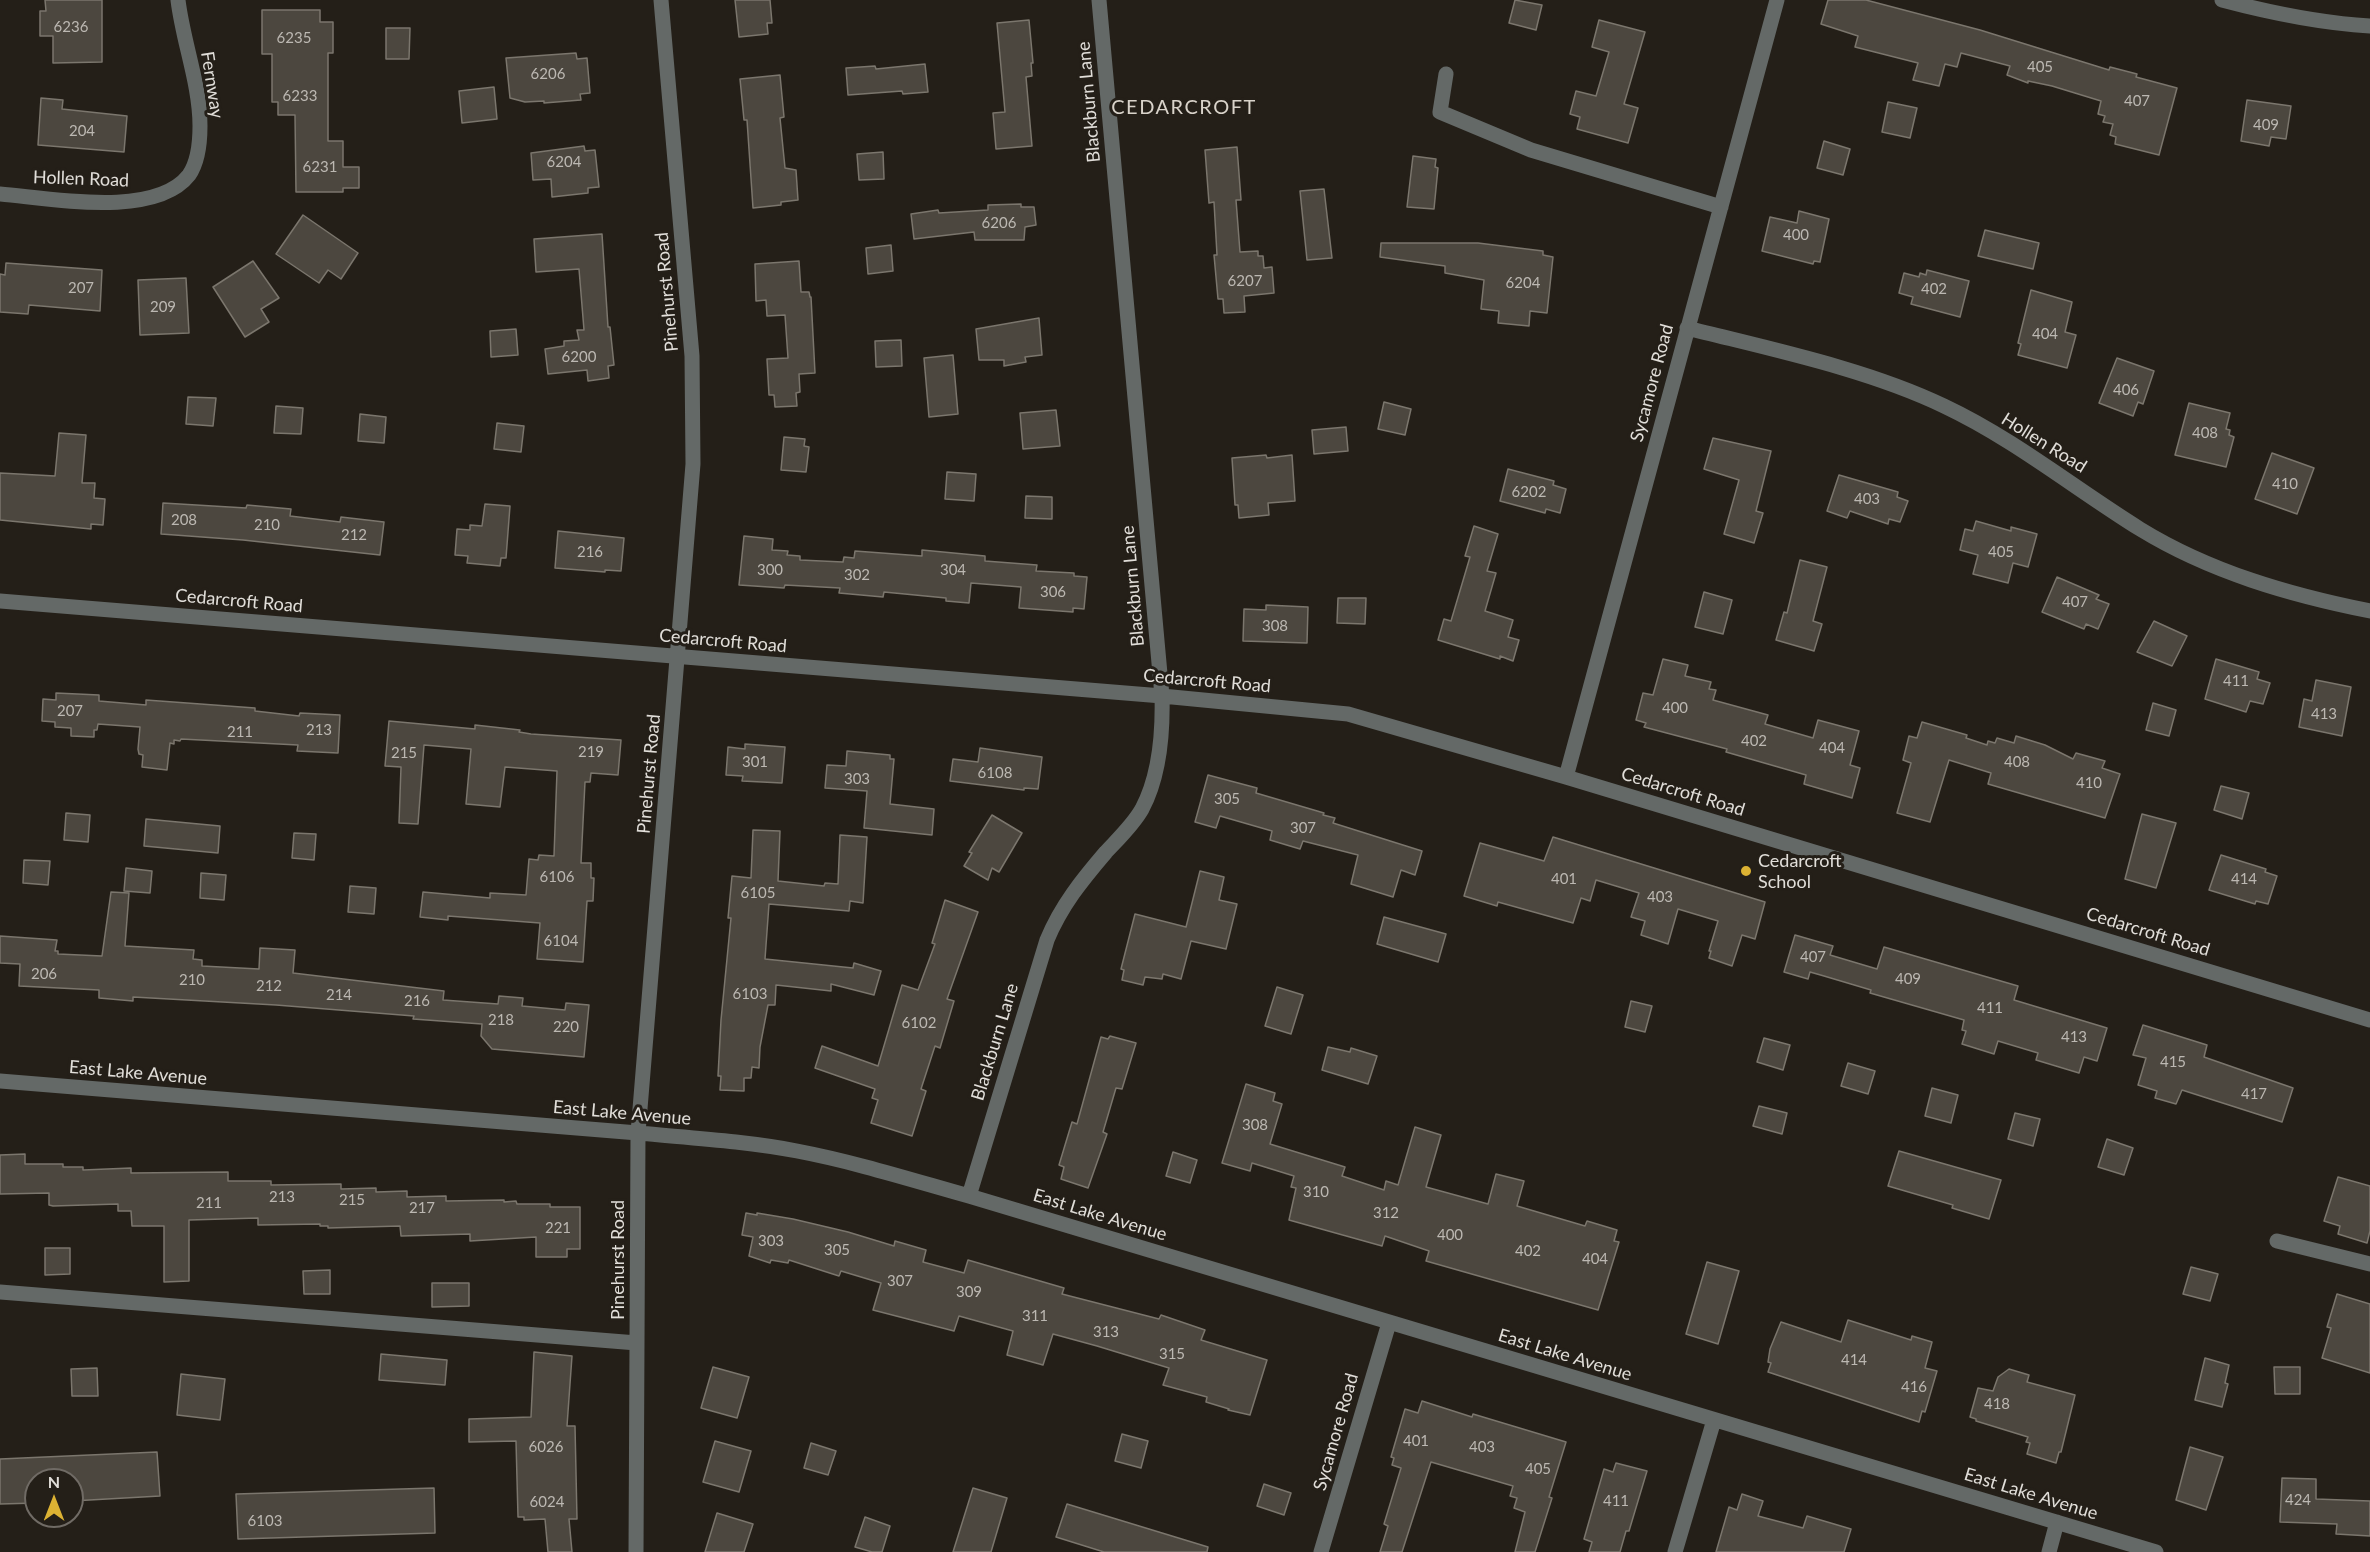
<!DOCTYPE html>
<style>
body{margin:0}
#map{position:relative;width:2370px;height:1552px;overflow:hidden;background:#241f18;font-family:Lato,sans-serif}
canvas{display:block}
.north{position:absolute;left:24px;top:1468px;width:60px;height:60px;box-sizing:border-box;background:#241f18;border:2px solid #706b65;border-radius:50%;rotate:0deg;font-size:16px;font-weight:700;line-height:24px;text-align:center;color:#e1ded9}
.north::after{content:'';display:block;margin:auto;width:21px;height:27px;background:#dcb233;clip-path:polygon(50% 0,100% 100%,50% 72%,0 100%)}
</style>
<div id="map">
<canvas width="2370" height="1552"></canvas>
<div class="north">N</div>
</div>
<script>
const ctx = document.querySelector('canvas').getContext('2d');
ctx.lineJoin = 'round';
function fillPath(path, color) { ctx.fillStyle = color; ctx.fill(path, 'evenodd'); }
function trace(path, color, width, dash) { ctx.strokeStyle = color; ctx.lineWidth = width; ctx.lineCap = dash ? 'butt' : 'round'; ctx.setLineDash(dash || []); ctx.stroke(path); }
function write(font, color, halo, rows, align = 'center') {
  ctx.font = font + ' Lato,sans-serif'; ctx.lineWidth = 6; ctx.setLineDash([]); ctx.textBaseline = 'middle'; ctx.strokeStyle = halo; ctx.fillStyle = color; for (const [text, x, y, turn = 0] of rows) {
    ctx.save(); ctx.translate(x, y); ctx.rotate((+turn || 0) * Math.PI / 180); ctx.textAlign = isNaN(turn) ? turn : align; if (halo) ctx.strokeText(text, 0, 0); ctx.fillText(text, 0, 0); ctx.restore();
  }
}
const building = new Path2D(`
 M45,0H102V62L53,63V36H40V11H46Z
 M735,0H770L772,23H767L768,34L739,37Z
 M1515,0L1542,5L1536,30L1509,23Z
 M1828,0H1866L1980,30L2109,70L2110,67L2137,74L2136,77L2177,88L2159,155L2115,144L2116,137L2110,135L2113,124L2103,122L2105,116L2098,114L2101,101L2052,86L2028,81V83L2007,75L2010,66L1961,53L1957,67L1945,64L1939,86L1913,80L1918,63L1855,47L1858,36L1821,24Z
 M262,10H320V22H333V53H328V141H343V167H359V188H343V192H296L295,115H278V102H272V54H262Z
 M1029,20L1033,63H1031L1032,76L1026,77L1032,146L996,149L993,113L1005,112L997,23Z
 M1599,20L1645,32L1624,104L1638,108L1628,143L1577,129L1580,117L1570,114L1576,91L1596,96L1609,52L1592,47Z
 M386,28H410L409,59H386Z
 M576,53L577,59L587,58L590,93L580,94L581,100L544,103V101L525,102L510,98L506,58Z
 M925,64L928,92L903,94L902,91L848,95L846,68L875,66L876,69Z
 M780,75L784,117L780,118L785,168L796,170L798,200L781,202V205L753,208L747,120H744L740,79Z
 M494,87L497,119L462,123L459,91Z
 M41,98L63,100L62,109L127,116L124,152L38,145Z
 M2247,100L2291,106L2286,139L2271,137L2269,146L2241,141Z
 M1888,102L1917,108L1910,138L1882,132Z
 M1824,141L1850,149L1843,175L1817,168Z
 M584,146L585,151L595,150L599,187L588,188V193L552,197L551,179L533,180L531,153Z
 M1237,147L1241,200H1236L1240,252L1258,251V256H1263L1264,268L1272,267L1274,293L1244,296L1245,312L1224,313L1223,299H1218L1214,255H1217L1214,202L1209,203L1205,150Z
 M883,152L884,179L859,180L857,154Z
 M1413,156L1436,159L1435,167L1438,168L1434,209L1407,207Z
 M1324,189L1332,258L1307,260L1300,191Z
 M1021,204V207H1034L1036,225L1025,227L1024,240H975L974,232L914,239L911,214L938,210L939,213L988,210V205Z
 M1799,211L1829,219L1820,262L1814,261L1813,264L1762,251L1770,217L1797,223Z
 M303,215L358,253L341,279L328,270L319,283L276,254Z
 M1985,230L2039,243L2033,269L1978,256Z
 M602,234L608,327H610L614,365L608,366L609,378L588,381L587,370L548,374L545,349L564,346V341L579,340L577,330H584L579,269L536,272L534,239Z
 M1381,243H1478L1543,251V255L1553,257L1547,313L1530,311L1529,326L1498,323L1499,311L1481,309L1484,280L1445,273V266L1380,257Z
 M891,245L893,271L868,274L866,248Z
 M253,261L279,298L261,309L269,322L245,337L213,287Z
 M799,261L801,292H809L810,297H811L815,373L799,374L800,392L796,393L797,406L775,407L774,395H769L767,359L788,358L785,315L767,316L766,300L756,301L755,264Z
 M6,263L102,270L100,311L29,305L28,314L0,312V274L5,275Z
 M1927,270L1969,281L1960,317L1911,304L1913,297L1899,293L1904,273L1919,277L1920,273L1926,275Z
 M186,278L189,333L140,335L138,280Z
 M2031,290L2072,302L2065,332L2076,335L2067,368L2018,355L2021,344L2018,343Z
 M1039,318L1042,355L1025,357L1026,362L1004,366V360H979L976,329Z
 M516,329L518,355L491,357L490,331Z
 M901,340L902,366L876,367L875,341Z
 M953,355L958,414L929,417L924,358Z
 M2117,358L2154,371L2143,404L2138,402L2133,416L2099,403Z
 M188,397L216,398L213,426L186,424Z
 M1384,402L1411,409L1405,435L1378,429Z
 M2189,403L2230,413L2226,429L2230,430L2229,435L2234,437L2226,467L2175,455Z
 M276,406L303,408L301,434L274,433Z
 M1056,410L1060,446L1023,449L1020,413Z
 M360,414L386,417L384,443L358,441Z
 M497,423L524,426L521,452L494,449Z
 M1346,427L1348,451L1314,454L1312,430Z
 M59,433L86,435L82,483H95L94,498L105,499L103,525L91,524V529L0,520V473L55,476Z
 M784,437L805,439L804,446L809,447L806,472L781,470Z
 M1713,438L1771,451L1756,511L1763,513L1754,543L1724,534L1739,480L1704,469Z
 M2272,453L2314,468L2297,514L2255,499Z
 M1266,455L1267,458L1292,455L1295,501L1268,503L1269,515L1239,518L1238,505H1235L1232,458Z
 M1508,469L1554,481L1553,485L1566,489L1560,513L1546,509L1545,513L1500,501Z
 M947,472L976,474L974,501L945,499Z
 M1839,475L1898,492L1897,497L1908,501L1900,522L1889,519L1888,524L1850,511L1847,518L1827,511Z
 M1026,496L1052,497V519L1025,518Z
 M163,503L246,508L247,505L291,509L290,516L340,522L341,517L384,522L380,555L243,540L161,534Z
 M485,504L510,506L506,558H501L500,566L467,563L468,556L455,555L457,529L470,530V525L482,526Z
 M1976,521L2011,531V527L2037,534L2028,567L2013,563L2008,583L1973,574L1978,555L1960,550L1965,529L1973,531Z
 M1474,526L1498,534L1487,571L1496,573L1485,611L1513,620L1508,637L1519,640L1513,661L1500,656V659L1438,640L1444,619L1451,621L1470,557L1465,556Z
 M558,531L624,538L621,571L605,570V572L555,568Z
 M744,536L773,539L772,550L788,551L787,555L800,556V560L843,562L844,557L854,558L855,551L922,556V550L985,556V561L1037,565L1036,571L1074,573V576L1087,577L1084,609L1073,608V612L1019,608L1021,587L971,583L969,603L946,601V598L884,592L883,597L839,593L840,588L785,585L784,588L739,585Z
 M1800,560L1827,567L1813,621L1822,624L1814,651L1776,640L1784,612L1787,613Z
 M2057,577L2099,595L2096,599L2109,604L2098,629L2086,624L2084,629L2042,612Z
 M1704,592L1732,600L1723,634L1695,627Z
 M1338,598H1366L1365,624L1337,623Z
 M1266,605L1308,607L1307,643L1243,641L1244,609L1266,610Z
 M2154,621L2187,636L2172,666L2137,652Z
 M1663,659L1688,665L1685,676L1711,682L1709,689L1716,690L1713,700L1768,715L1765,724L1813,738L1818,720L1859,731L1850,765L1860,768L1852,798L1804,784L1806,775L1726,752L1727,749L1644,727L1646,723L1636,720L1643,693L1653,695Z
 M2216,659L2259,672L2257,679L2270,683L2263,704L2250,701L2246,712L2205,699Z
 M2316,680L2351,687L2342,736L2299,727L2304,699L2312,701Z
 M56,693L99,695V701L146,705V700L255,708V711L299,716L300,713L340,715L338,753L297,751L298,745L181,739L180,741L174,740V744L170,743L167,770L142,767L143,755L139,754L138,749L140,727L98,724L97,730H94V737L71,736V728L55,727V722L42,721L43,699L56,700Z
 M2153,703L2176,710L2169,736L2146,730Z
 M389,721L475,729V725L520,730L519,732L531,734L621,740L618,775L591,773L590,782H585L581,863H591V878H594L593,901H587L583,962L537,959L540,923L448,916V920L420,917L423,892L490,898V893L526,895L529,859L538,860L539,855L554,856L557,771L505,767L500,807L466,804L471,749L424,745L418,824L399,823L401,767L385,766Z
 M1922,722L1967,735L1966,738L1987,745L1988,741L1995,743L1997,738L2014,743L2016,736L2045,745L2073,759L2076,753L2105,761L2102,768L2120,774L2105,818L1988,784L1991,773L1949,760L1930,822L1897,813L1911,763L1903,760L1909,736L1917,738Z
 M745,744L785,747L782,783L742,781L743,776L726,775L728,747L745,749Z
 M980,748L1042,757L1038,789L1024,788V790L950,781L953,759L978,762Z
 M847,751L890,755V759H894L890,804L934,809L932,835L864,828L867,791L825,788L827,765L846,766Z
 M1208,775L1257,788L1256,793L1324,813L1323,815L1335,818L1333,823L1422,851L1415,875L1401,870L1393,897L1351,884L1358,855L1303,841L1300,849L1270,840L1272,831L1220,816L1216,828L1195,822Z
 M2221,786L2249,793L2242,819L2214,810Z
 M66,813L90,815L88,842L64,840Z
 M2142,814L2176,823L2156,888L2125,879Z
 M992,815L1022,833L999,872L992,868L988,880L964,866L972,853L969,852Z
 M146,819L220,826L218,853L144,846Z
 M753,830L780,831L778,881L824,886L825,883L838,884L840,835L867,837L863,903L850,901L849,911L769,904L765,959L853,968L854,963L881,971L874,995L831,984V991L776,985L775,1005H768L760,1047L759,1068L752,1067L751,1078H744V1091L720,1090L721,1076H718L721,1020L731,918H728L732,876L751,878Z
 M294,833L316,834L314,860L292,858Z
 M1553,837L1765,902L1755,939L1742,935L1732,966L1709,958L1711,951H1709L1718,921L1678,909L1668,944L1641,935L1645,921L1631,917L1639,893L1596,880L1590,901L1581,898L1573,923L1498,902L1497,906L1464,896L1480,843L1544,861Z
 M2221,855L2266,869L2265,872L2277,876L2268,904L2256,901L2255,904L2209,890Z
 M24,860L50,861L48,885L23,883Z
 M126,868L152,871L150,893L124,891Z
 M1200,871L1224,877L1219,900L1237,904L1226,949L1191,941L1181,979L1163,974L1162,979L1145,977L1143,985L1122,980L1124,970L1121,969L1135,914L1186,927Z
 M201,873L226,875L224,900L200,898Z
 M350,886L376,888L374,914L348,912Z
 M111,892L129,893L125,946L194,950L193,959L202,960V966L259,969L260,948L295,950L293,973L444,991L443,1000L498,1004L499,996L523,998L522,1006L565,1010L566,1003L589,1005L584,1057L492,1049L481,1036L482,1024L413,1019L414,1016L276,1005L133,997V1001L99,998V990L19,986L20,964L0,963V936L57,940L55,951H58V954L102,956Z
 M945,900L978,912L947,999L954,1001L940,1048L935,1046L921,1089L926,1091L912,1136L871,1123L878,1100L872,1098L875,1089L815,1068L822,1046L878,1066L902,985L918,990L935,944L932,943Z
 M1384,917L1446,934L1438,962L1377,944Z
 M1795,935L1833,946L1830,955L1877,969L1884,947L2018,986L2014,1000L2107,1028L2097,1061L2084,1057L2079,1073L2036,1060L2038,1053L1998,1041L1994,1054L1962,1044L1966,1031L1962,1030L1964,1020L1870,993L1871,990L1824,976L1810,972L1808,979L1784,972Z
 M1277,987L1303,995L1291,1034L1265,1026Z
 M1631,1001L1652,1006L1645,1032L1625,1027Z
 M2143,1025L2207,1045L2204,1057L2293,1088L2282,1122L2182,1090L2176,1104L2155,1098L2157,1091L2138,1085L2146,1058L2133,1055Z
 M1110,1036L1136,1043L1122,1089L1116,1088L1103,1132L1107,1134L1088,1188L1061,1179L1064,1167L1059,1165L1072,1122L1077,1124L1101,1037L1108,1039Z
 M1764,1038L1790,1045L1783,1070L1757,1062Z
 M1328,1047L1350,1052L1351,1048L1377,1056L1368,1084L1322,1070Z
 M1848,1063L1875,1071L1868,1094L1841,1086Z
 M1246,1084L1275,1093L1273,1101L1282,1104L1270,1144L1345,1167L1342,1176L1384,1190L1386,1181L1398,1185L1415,1127L1441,1135L1426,1187L1488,1204L1496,1174L1524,1181L1517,1206L1585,1226L1587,1221L1617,1230L1614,1241L1619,1242L1598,1310L1426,1261L1429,1251L1385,1236L1382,1246L1289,1220L1296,1188L1291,1187L1294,1176L1252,1163L1250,1171L1222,1163Z
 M1932,1088L1958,1095L1951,1123L1925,1116Z
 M1759,1106L1787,1113L1782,1134L1753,1126Z
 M2015,1113L2040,1119L2033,1146L2008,1139Z
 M2107,1139L2133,1148L2124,1175L2098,1167Z
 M1899,1151L2001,1180L1989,1219L1952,1208L1953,1205L1888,1186Z
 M1173,1152L1197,1160L1190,1183L1166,1176Z
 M25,1154V1164H63V1167H83V1170L131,1168V1173L228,1172V1181H271V1185L341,1184V1189L376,1188V1192L407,1191V1197L446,1196V1201L504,1200V1202L516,1201L517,1204H550V1207H580V1249H567V1257H536V1237L470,1241V1234L401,1236L400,1226L328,1228V1226H320V1224L258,1225V1218L189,1220V1281L164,1282V1226H132L131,1211H118V1204L53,1206L49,1205V1193L0,1194V1155Z
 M2338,1177L2370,1186V1231L2367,1243L2338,1234L2340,1226L2324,1221Z
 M746,1213L757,1215V1213L793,1219L848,1232L894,1246L895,1241L926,1250L923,1262L964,1273L968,1260L1064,1288L1062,1294L1159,1319L1161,1315L1205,1330L1201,1340L1267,1360L1250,1415L1228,1410L1229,1409L1206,1402L1207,1397L1163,1385L1169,1368L1097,1346L1053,1334L1043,1365L1007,1355L1013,1331L959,1316L954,1331L873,1310L881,1283L841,1271L839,1276L789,1260L788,1263L771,1260L770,1263L749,1256L753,1237L742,1235Z
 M45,1248H70V1274L45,1275Z
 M1707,1262L1739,1271L1718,1344L1686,1334Z
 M2191,1267L2218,1274L2210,1301L2183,1294Z
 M330,1270V1294H304L303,1271Z
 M432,1283H469V1306L432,1307Z
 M2337,1294L2370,1304V1373L2322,1358L2331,1328L2327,1327Z
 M1848,1320L1911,1340L1912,1336L1932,1342L1925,1368L1937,1371L1925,1412L1922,1411L1919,1422L1768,1372L1771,1363L1768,1362L1770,1349L1781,1322L1841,1342Z
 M534,1352L572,1356L567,1426H575L577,1519H569L572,1552H548L545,1519L524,1520V1517H518L516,1441L469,1442V1419L531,1417Z
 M381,1354L447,1360L445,1385L379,1380Z
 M2205,1358L2229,1365L2225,1383L2228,1384L2222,1407L2195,1400Z
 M713,1367L749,1377L737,1418L701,1408Z
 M2274,1367H2300V1394H2275Z
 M97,1368L98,1396H72L71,1369Z
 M2009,1369L2029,1375L2027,1382L2075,1395L2061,1452H2059L2056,1463L2027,1454L2030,1443L2026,1442L2028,1437L1976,1421V1419L1970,1417L1978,1388L1993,1391L1998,1377Z
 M181,1374L225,1379L220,1420L177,1415Z
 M1422,1401L1472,1417L1473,1414L1566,1442L1549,1497L1552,1498L1535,1552H1515L1525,1512L1514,1508L1517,1498L1510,1496L1513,1486L1431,1462L1402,1552H1380L1388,1526L1384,1524L1401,1468L1392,1465L1394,1458L1391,1457L1405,1409L1418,1413Z
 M1122,1434L1148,1441L1141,1468L1115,1461Z
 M715,1441L751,1451L739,1492L703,1482Z
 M811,1443L836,1451L828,1475L804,1468Z
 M2190,1447L2223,1457L2206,1510L2176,1500Z
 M157,1452L160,1496L72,1501V1480H36V1503L0,1504V1459Z
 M1616,1463L1647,1471L1629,1531H1626L1620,1552H1589L1592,1542L1584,1539L1604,1469L1613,1472Z
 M2282,1478L2316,1479V1499L2370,1501V1536L2336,1534L2337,1524L2280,1522Z
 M1264,1484L1291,1493L1284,1515L1257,1506Z
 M434,1488L435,1533L238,1539L236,1494Z
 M973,1488L1007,1498L991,1552H953Z
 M1742,1494L1763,1501L1758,1516L1803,1528L1807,1516L1851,1529L1844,1552H1716L1729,1507L1737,1510Z
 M1067,1504L1208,1547L1207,1552H1104L1056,1537Z
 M717,1513L753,1524L744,1552H705Z
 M865,1517L890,1526L882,1552H872L855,1547Z`);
fillPath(building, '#4c473f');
trace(building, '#7b766d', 1.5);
trace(new Path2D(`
 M2222,0C2271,13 2319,23 2370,26
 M1446,74L1440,112L1531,150L1721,207
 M0,194C49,198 155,219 189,175C198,162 200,141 200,126C200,84 183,42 178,0
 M1687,328C1770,349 1867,369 1944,406C2014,439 2074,488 2140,529C2210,572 2290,595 2370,611
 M0,601L1162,696L1348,714L1566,777L2370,1020
 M1566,777L1777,0
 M0,1081L638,1133C691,1138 745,1141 797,1151C855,1162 912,1180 969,1196L2156,1552
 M969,1196L1047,940C1061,906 1082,880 1106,852C1118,839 1133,825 1142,809C1160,775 1163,734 1162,696L1099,0
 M2277,1241L2370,1264
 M0,1292L637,1343
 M636,1552L638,1133L693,464L692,356L661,0
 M1321,1552L1389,1323
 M1675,1552L1714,1420
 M2049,1552L2057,1522`), '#646967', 15);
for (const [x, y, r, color] of [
 [1746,871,6,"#dcb233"]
]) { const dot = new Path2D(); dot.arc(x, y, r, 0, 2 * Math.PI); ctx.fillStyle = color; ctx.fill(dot); trace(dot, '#241f18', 2); }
write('15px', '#bcb8b2', null, [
 ["6236",71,27],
 ["6235",294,38],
 ["405",2040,67],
 ["6206",548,74],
 ["6233",300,96],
 ["407",2137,101],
 ["409",2266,125],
 ["204",82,131],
 ["6204",564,162],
 ["6231",320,167],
 ["6206",999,223],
 ["400",1796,235],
 ["6207",1245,281],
 ["6204",1523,283],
 ["207",81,288],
 ["402",1934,289],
 ["209",163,307],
 ["404",2045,334],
 ["6200",579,357],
 ["406",2126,390],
 ["408",2205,433],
 ["410",2285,484],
 ["6202",1529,492],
 ["403",1867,499],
 ["208",184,520],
 ["210",267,525],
 ["212",354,535],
 ["216",590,552],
 ["405",2001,552],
 ["300",770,570],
 ["304",953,570],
 ["302",857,575],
 ["306",1053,592],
 ["407",2075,602],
 ["308",1275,626],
 ["411",2236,681],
 ["400",1675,708],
 ["207",70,711],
 ["413",2324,714],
 ["213",319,730],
 ["211",240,732],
 ["402",1754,741],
 ["404",1832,748],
 ["219",591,752],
 ["215",404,753],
 ["301",755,762],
 ["408",2017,762],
 ["6108",995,773],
 ["303",857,779],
 ["410",2089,783],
 ["305",1227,799],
 ["307",1303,828],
 ["6106",557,877],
 ["401",1564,879],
 ["414",2244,879],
 ["6105",758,893],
 ["403",1660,897],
 ["6104",561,941],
 ["407",1813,957],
 ["206",44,974],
 ["409",1908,979],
 ["210",192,980],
 ["212",269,986],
 ["6103",750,994],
 ["214",339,995],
 ["216",417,1001],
 ["411",1990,1008],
 ["218",501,1020],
 ["6102",919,1023],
 ["220",566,1027],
 ["413",2074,1037],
 ["415",2173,1062],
 ["417",2254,1094],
 ["308",1255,1125],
 ["310",1316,1192],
 ["213",282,1197],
 ["215",352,1200],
 ["211",209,1203],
 ["217",422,1208],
 ["312",1386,1213],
 ["221",558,1228],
 ["400",1450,1235],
 ["303",771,1241],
 ["305",837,1250],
 ["402",1528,1251],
 ["404",1595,1259],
 ["307",900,1281],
 ["309",969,1292],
 ["311",1035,1316],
 ["313",1106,1332],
 ["315",1172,1354],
 ["414",1854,1360],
 ["416",1914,1387],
 ["418",1997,1404],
 ["401",1416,1441],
 ["6026",546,1447],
 ["403",1482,1447],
 ["405",1538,1469],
 ["424",2298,1500],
 ["411",1616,1501],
 ["6024",547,1502],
 ["6103",265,1521]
]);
write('18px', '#e1ded9', '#241f18', [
 ["Fernway",212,85,81],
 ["Blackburn Lane",1089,102,-95],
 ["Hollen Road",81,179,2],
 ["Pinehurst Road",667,292,-95],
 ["Sycamore Road",1652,383,-75],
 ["Hollen Road",2044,443,32],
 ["Blackburn Lane",1133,586,-95],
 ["Cedarcroft Road",239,601,5],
 ["Cedarcroft Road",723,641,5],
 ["Cedarcroft Road",1207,681,5],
 ["Pinehurst Road",649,774,-85],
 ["Cedarcroft Road",1683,792,17],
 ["Cedarcroft Road",2148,932,17],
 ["Blackburn Lane",995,1042,-73],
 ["East Lake Avenue",138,1073,5],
 ["East Lake Avenue",622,1113,5],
 ["East Lake Avenue",1100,1215,17],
 ["Pinehurst Road",618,1260,-90],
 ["East Lake Avenue",1565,1355,17],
 ["Sycamore Road",1336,1432,-74],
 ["East Lake Avenue",2031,1494,17]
]);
write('18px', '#e1ded9', '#241f18', [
 ["Cedarcroft",1758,861],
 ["School",1758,882]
], 'left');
ctx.letterSpacing = '1.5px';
write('20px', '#d9d3ca', '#241f18', [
 ["CEDARCROFT",1184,108]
]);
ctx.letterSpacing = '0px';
</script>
